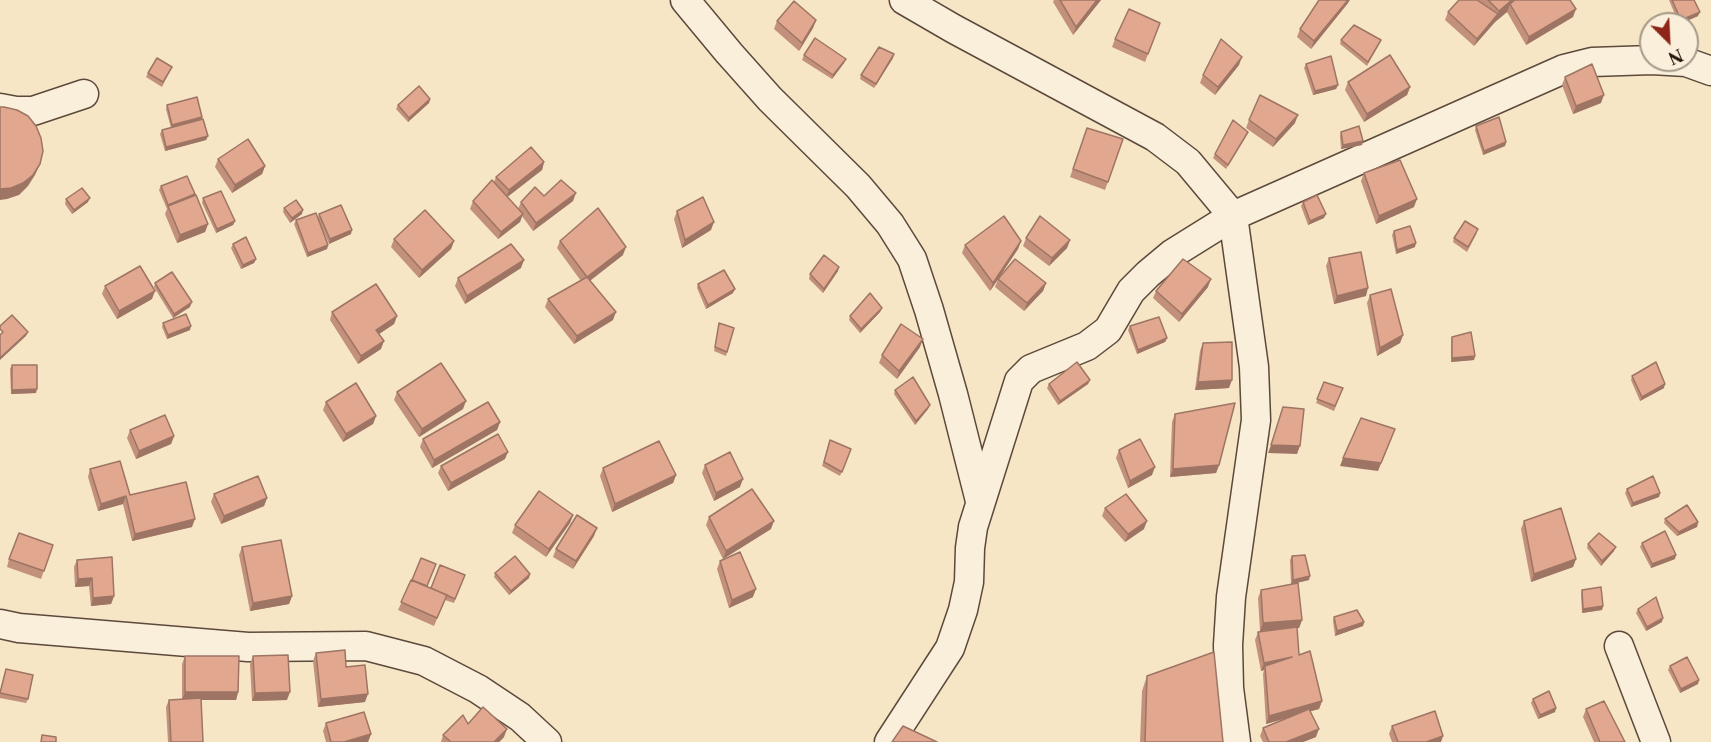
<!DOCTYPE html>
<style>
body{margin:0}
#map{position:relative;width:1711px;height:742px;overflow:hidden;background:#f6e6c6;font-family:"Libre Caslon Text",serif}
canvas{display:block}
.north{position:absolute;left:1639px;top:12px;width:60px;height:60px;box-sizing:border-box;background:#f9efda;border:2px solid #a59888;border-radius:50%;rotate:156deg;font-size:16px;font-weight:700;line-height:24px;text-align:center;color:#28150d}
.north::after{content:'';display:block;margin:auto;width:21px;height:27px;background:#8f2418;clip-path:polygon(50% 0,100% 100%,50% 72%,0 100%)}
</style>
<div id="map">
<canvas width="1711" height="742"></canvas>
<div class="north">N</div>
</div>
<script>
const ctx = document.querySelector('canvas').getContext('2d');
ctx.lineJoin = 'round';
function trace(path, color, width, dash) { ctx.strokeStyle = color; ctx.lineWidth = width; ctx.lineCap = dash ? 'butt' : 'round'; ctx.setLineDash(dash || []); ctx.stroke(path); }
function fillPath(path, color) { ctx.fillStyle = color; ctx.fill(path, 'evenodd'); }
const minor = new Path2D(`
 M685,0L729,53L770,99L858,186L890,224L912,259L929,310L953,394L980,501
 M904,0L954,29L1155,137L1188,162L1233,216L1254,367L1256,420L1231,597L1228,645L1229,688L1236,742
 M0,108L16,111H33L84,94
 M0,624L19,628L248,647L366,646L424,661L478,689L520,717L547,742
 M1619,646L1656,742
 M889,742L950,648L963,610L969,582L970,548L973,527L1019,381L1031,369L1087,346L1108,330L1131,291L1148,274L1172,254L1233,216L1564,69L1592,62L1652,60L1686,62L1711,71`);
trace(minor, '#5c493b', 31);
trace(minor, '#f9efda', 28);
fillPath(new Path2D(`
 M1054,0H1101L1073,35L1053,2Z
 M1459,0H1570L1573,17L1526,45L1507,12L1495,22L1474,46L1445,20L1448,12Z
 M1669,0H1694L1698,16L1679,24Z
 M1348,3L1311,49L1297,37L1300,29Z
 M816,20L813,28L799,51L774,29L777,21Z
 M1160,23L1145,62L1112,47L1115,39Z
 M1341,40H1381L1367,66L1340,44Z
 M804,55L844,63L832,79L802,60Z
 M893,58L874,88L860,79L861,75Z
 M1306,64L1338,85L1336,89L1313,95L1304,68Z
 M1239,65L1215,95L1200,83L1203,75Z
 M172,67L162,87L146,77L148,73Z
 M1565,77L1601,103L1573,114L1562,85Z
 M1348,82L1410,87L1407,95L1364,122L1345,90Z
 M430,99L429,103L408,122L396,109L398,105Z
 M167,105L202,117L201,120L208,136L206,140L165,151L160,134L162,130L171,128L166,109Z
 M1249,120L1295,123L1273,147L1246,128Z
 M1476,126L1506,142L1505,146L1483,155L1475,130Z
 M1087,128L1123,139L1105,190L1070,177Z
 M1248,132L1246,136L1226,169L1213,158L1215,154Z
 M1341,132L1363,141L1362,145L1341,149L1340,136Z
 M218,159L265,166L262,174L232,193L215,167Z
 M544,162L542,170L507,197L518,209L521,202L544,196L573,201L533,231L522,216L520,222L498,239L470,209L473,201L494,182L496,177Z
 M1364,173L1414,207L1376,224L1361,181Z
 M161,186L195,194L194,196L208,224L205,232L177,243L165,214L167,209L159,190Z
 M203,198L235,221L233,225L216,233L202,203Z
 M66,199L88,202L72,214L65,204Z
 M1303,202L1324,218L1308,225L1301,206Z
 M284,208L302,214L290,223L283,212Z
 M677,211L711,230L682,248L674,219Z
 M319,214L351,234L329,244L322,228L328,245L327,249L307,257L294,224L296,220L318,218Z
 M1394,231L1415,247L1396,254L1392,235Z
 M1477,233L1467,252L1453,242L1454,238Z
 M1026,238L1070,240L1067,248L1049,266L1023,246Z
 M394,239L454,241L451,249L419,278L391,247Z
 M560,241L623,255L590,281L613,320L574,344L545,307L548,299L581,281L557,248Z
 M1021,241L1018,249L1000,276L1046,283L1043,291L1024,311L995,287L998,280L990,291L962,253L965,245Z
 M233,244L256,259L254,263L241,269L231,248Z
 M1329,258L1366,296L1334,304L1326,266Z
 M521,268L465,304L455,286L458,278Z
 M838,271L823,293L809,279L810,274Z
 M155,283L190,307L173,318L154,287Z
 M698,284L733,293L706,309L697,288Z
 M105,286L152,299L117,319L102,294Z
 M1208,287L1179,322L1153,298L1156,291Z
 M1370,295L1403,335L1400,343L1377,356L1367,303Z
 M882,308L880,312L860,333L849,320L850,316Z
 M332,312L397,316L394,324L379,334L381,349L358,364L330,320Z
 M163,323L190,330L167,339L162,327Z
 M719,323L734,328L726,356L714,351Z
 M1130,326L1167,338L1165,342L1137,354L1128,330Z
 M1452,337L1475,356L1474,360L1451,362V341Z
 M1203,343L1229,388L1195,390L1200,351Z
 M920,347L897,379L879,363L882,355Z
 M12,365L36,393L11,394L10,369Z
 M1632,376L1664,388L1640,401L1631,380Z
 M1090,380L1088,384L1058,405L1047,388L1049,384Z
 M1324,382L1343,388L1334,411L1316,403Z
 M895,390L928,409L915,425L894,394Z
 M397,392L463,409L419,437L394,400Z
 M326,402L376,416L373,424L343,442L323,410Z
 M1175,414L1219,465L1216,473L1170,477L1172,422Z
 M500,422L497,430L432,468L420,447L423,439Z
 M130,430L174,436L171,444L136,459L127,438Z
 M830,440L851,449L840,476L822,466Z
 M1119,450L1152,475L1128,488L1116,458Z
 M505,459L448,491L438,473L441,466Z
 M705,465L740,487L714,501L702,473Z
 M603,468L676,475L673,483L612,512L600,476Z
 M90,469L130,495L192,527L132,541L123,504L98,511L88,477Z
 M1627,489L1660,493L1659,497L1631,507L1625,493Z
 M214,494L267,498L264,506L221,524L211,502Z
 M1105,508L1144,529L1125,542L1102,516Z
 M573,515L570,523L546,557L512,533L515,525Z
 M709,517L771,529L723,559L753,597L729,608L717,569L720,561L723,559L706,525Z
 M1665,519L1698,522L1697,527L1677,536L1664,523Z
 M1524,521L1576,559L1573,567L1531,582L1521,529Z
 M594,536L573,569L553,557L556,549Z
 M1642,543L1675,559L1651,568L1640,547Z
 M1588,544L1614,551L1601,566L1587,548Z
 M53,545L41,579L7,567L9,559Z
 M242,547L292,596L289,604L250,611L239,555Z
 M1292,556L1309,580L1293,584L1302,620L1299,628H1297L1299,655L1322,701L1319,709L1310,711L1316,737L1303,742H1263L1260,736L1263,728L1293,716L1266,724L1263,674L1264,670L1261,671L1255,640L1258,632L1281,629L1260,631L1258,598L1261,590L1291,584L1290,560Z
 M77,560L114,596L111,604L91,606L89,586L75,587L74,567Z
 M495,573L529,578L509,595L494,577Z
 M465,575L454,603L445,600L434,626L398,610L412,580L431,588Z
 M1582,590L1603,606L1602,610L1582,613L1581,594Z
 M1638,609L1662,622L1646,631L1636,613Z
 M1334,617L1364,622L1363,626L1335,636L1333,621Z
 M316,653L346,667L365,702L318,707L313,661Z
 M185,656L238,692L236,700H201L203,742H168L166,707L169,700L182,699V664Z
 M253,656L287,700L252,701L250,664Z
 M1670,666L1698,684L1680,693L1668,670Z
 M6,669L28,699L26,703L0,698V692Z
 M1147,676L1223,742H1140L1142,691Z
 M1533,699L1556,708L1555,712L1538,719L1531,703Z
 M1586,709L1625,742H1594L1583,717Z
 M326,723L371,734L368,742H326L323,731Z
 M1392,726L1441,742H1392L1389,734Z
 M443,735L504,737L499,742H441Z`), '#c2907b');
fillPath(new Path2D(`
 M1097,0H1101L1073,35L1076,27Z
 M1348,0H1350L1348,3L1311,49L1314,41Z
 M1512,0H1522L1510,4L1507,12L1495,22L1474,46L1477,39L1498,14L1499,11Z
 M1576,9L1573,17L1526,45L1529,37Z
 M1700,12L1698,16L1680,24L1681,20Z
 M816,20L813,28L799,51L802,43Z
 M894,54L893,58L874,88L876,84Z
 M1242,57L1239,65L1215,95L1218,87Z
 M846,59L844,63L832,79L833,75Z
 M1338,85L1336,89L1313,95L1315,91Z
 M1410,87L1407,95L1364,122L1367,114Z
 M1604,95L1601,103L1573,114L1576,106Z
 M430,99L429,103L408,122L409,118Z
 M1298,115L1295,123L1273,147L1276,139Z
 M202,117L201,121L171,129L172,125Z
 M208,136L206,140L165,151L166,147Z
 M1363,141L1362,145L1341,149L1343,145Z
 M1506,142L1505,146L1483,155L1484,151Z
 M544,162L542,170L506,198L509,190Z
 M40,164L35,175L28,186L19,195L7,199L0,200V189Z
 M265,166L262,174L232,193L235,185Z
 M576,193L573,201L533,231L536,223Z
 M90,198L88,202L72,214L74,210Z
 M1417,199L1414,207L1376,224L1379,216Z
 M303,210L302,214L290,223L292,218Z
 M523,214L520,222L498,239L501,232Z
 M1326,214L1324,218L1308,225L1310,221Z
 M235,221L233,225L216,233L217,229Z
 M714,222L711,230L682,248L685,240Z
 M208,224L205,232L177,243L180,235Z
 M352,230L351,234L329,244L330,239Z
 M1070,240L1067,248L1049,266L1052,258Z
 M454,241L451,249L419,278L422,270Z
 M1021,241L1018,249L990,291L993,283Z
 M1416,243L1415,247L1396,254L1397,250Z
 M328,245L327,249L307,257L308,253Z
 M626,247L623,255L584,285L587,277Z
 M256,259L254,263L241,269L243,265Z
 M524,260L521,268L465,304L467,296Z
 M839,267L838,271L823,293L824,289Z
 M1211,279L1208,287L1179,322L1182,314Z
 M1046,283L1043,291L1024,311L1027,303Z
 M1368,288L1366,296L1334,304L1337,296Z
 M735,289L733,293L706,309L708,305Z
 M155,291L152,299L117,319L119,311Z
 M192,302L190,307L173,318L174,314Z
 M882,308L880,312L860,333L861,329Z
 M616,312L613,320L574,344L577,336Z
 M397,316L394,324L373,338L376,330Z
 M191,326L190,330L167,339L168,335Z
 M28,332L26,336L0,360V358Z
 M1403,335L1400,343L1377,356L1380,348Z
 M1167,338L1165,342L1137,354L1138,350Z
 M923,339L920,347L897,379L899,371Z
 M384,341L381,349L358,364L361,356Z
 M1475,356L1474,360L1451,362L1452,358Z
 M1090,380L1088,384L1058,405L1060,401Z
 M1232,380L1229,388L1195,390L1198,382Z
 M1665,384L1664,388L1640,401L1642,397Z
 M37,389L36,393L11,394L12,390Z
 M466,401L463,409L419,437L422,429Z
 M930,405L928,409L915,425L916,421Z
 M376,416L373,424L343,442L346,434Z
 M500,422L497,430L432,468L434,460Z
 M174,436L171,444L136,459L139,451Z
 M1392,437L1378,471L1340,466L1343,458Z
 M1271,445L1300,446L1297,454L1268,453Z
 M508,452L505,459L448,491L451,483Z
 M1219,465L1216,473L1170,477L1173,469Z
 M1155,467L1152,475L1128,488L1130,481Z
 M676,475L673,483L612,512L615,504Z
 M743,479L740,487L714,501L716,493Z
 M1660,493L1659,497L1631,507L1633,503Z
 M126,496L123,504L98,511L101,504Z
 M267,498L264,506L221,524L224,516Z
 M573,515L570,523L546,557L549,549Z
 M195,519L192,527L132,541L135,534Z
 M774,521L771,529L723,559L726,551Z
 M1147,521L1144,529L1125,542L1128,534Z
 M1698,522L1697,527L1677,536L1679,532Z
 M597,528L594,536L573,569L576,561Z
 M1616,547L1614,551L1601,566L1602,561Z
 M1676,555L1675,559L1651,568L1652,564Z
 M1576,559L1573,567L1531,582L1534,574Z
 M530,574L529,578L509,595L511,591Z
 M1310,576L1309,580L1291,584L1293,580Z
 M92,578L89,586L75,587L78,579Z
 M756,589L753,597L729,608L732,600Z
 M114,596L111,604L91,606L93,598Z
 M292,596L289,604L250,611L253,603Z
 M1603,606L1602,610L1582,613L1583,609Z
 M1663,618L1662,622L1646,631L1647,627Z
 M1302,620L1299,628L1260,631L1263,623Z
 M1364,622L1363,626L1335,636L1337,631Z
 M1292,657L1265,666L1264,670L1261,671L1264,663Z
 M1699,680L1698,684L1680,693L1681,689Z
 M185,692H238L236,700H182Z
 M290,692L287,700L252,701L255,693Z
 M368,694L365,702L318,707L321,699Z
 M1322,701L1319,709L1266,724L1269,716Z
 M1556,708L1555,712L1538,719L1540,715Z
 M507,729L504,737L499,742H494Z
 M1319,729L1316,737L1303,742H1286Z
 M371,734L368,742H344Z
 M1443,736L1441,742H1426Z`), '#9e7564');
const building = new Path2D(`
 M1060,0H1097L1076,27Z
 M1319,0H1348L1314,41L1300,29Z
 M1459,0H1477L1498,14L1477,39L1448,12Z
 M1488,0H1512L1499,11Z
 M1515,0H1570L1576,9L1529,37L1510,4Z
 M1672,0H1694L1700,12L1681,20Z
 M794,1L816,20L802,43L777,21Z
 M1129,9L1160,23L1148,54L1115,39Z
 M1354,25L1381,40L1368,62L1341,40Z
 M815,38L846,59L833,75L804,55Z
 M1221,39L1242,57L1218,87L1203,75Z
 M879,47L894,54L876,84L861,75Z
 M1390,55L1410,87L1367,114L1348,82Z
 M1331,56L1338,85L1315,91L1306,64Z
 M157,58L172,67L163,82L148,73Z
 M1592,64L1604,95L1576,106L1565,77Z
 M419,86L430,99L409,118L398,105Z
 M1260,95L1298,115L1276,139L1249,120Z
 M197,97L202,117L172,125L167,105Z
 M0,107H4L17,110L28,116L36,126L41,138L43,151L40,164L33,175L23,183L11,188L0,189Z
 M1499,117L1506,142L1484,151L1476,126Z
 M203,119L208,136L166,147L162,130Z
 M1233,120L1248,132L1228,165L1215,154Z
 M1359,126L1363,141L1343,145L1341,132Z
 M1087,128L1123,139L1108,182L1073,169Z
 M248,139L265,166L235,185L218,159Z
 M531,147L544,162L509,190L496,177Z
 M1400,160L1417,199L1379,216L1364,173Z
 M187,176L195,194L168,205L161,186Z
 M492,180L523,214L501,232L473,201Z
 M561,180L576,193L536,223L521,202L535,187L544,196Z
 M82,188L90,198L74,210L66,199Z
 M221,191L235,221L217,229L203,198Z
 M196,195L208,224L180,235L168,206Z
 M1317,195L1326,214L1310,221L1303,202Z
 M703,197L714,222L685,240L677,211Z
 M296,200L303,210L292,218L284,208Z
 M341,205L352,230L330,239L319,214Z
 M598,208L626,247L587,277L560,241Z
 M425,210L454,241L422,270L394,239Z
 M316,213L328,245L308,253L296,220Z
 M1004,216L1021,241L993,283L965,245Z
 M1040,216L1070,240L1052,258L1026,238Z
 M1465,221L1478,229L1468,247L1454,238Z
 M1410,226L1416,243L1397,250L1394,231Z
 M246,237L256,259L243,265L233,244Z
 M511,244L524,260L467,296L458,278Z
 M1361,252L1368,288L1337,296L1329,258Z
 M824,255L839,267L824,289L810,274Z
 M1015,259L1046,283L1027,303L998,279Z
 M1183,259L1211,279L1182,314L1156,291Z
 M140,266L155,291L119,311L105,286Z
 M724,270L735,289L708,305L698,284Z
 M172,272L192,302L174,314L155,283Z
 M587,277L616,312L577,336L548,299Z
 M376,284L397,316L376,330L384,341L361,356L332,312Z
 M1391,289L1403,335L1380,348L1370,295Z
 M870,293L882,308L861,329L850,316Z
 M186,314L191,326L168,335L163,323Z
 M12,315L28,332L0,358V335L3,332L0,329V326Z
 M1159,317L1167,338L1138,350L1130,326Z
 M719,323L734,328L727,352L715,347Z
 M901,324L923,339L899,371L882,355Z
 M1471,332L1475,356L1452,358V337Z
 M1232,342V380L1198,382L1203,343Z
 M1077,362L1090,380L1060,401L1049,384Z
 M1656,362L1665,384L1642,397L1632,376Z
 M441,363L466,401L422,429L397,392Z
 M12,365H37V389L12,390Z
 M913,377L930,405L916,421L895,390Z
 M1324,382L1343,388L1335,406L1317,399Z
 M356,383L376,416L346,434L326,402Z
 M488,402L500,422L434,460L423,439Z
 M1235,403L1219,465L1173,469L1175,414Z
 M1283,407L1304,409L1300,446L1271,445Z
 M165,415L174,436L139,451L130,430Z
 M1361,418L1395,429L1381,463L1343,458Z
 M498,434L508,452L451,483L441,466Z
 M1140,439L1155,467L1130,481L1119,450Z
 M830,440L851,449L842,472L824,462Z
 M659,441L676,475L615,504L603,468Z
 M730,452L743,479L716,493L705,465Z
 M120,461L130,495L186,482L195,519L135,534L126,496L101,504L90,469Z
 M258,476L267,498L224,516L214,494Z
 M1653,476L1660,493L1633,503L1627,489Z
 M752,489L774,521L726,551L709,517Z
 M539,491L573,515L549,549L515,525Z
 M1126,494L1147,521L1128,534L1105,508Z
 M1687,505L1698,522L1679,532L1665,519Z
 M1561,508L1576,559L1534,574L1524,521Z
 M577,515L597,528L576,561L556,549Z
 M1665,531L1676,555L1652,564L1642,543Z
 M19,533L53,545L44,571L9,559Z
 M1599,533L1616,547L1602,561L1588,544Z
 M281,540L292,596L253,603L242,547Z
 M740,552L756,589L732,600L720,561Z
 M1305,555L1310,576L1293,580L1292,556Z
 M515,556L530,574L511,591L495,573Z
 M112,557L114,596L93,598L92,578L78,579L77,560Z
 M421,558L436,564L427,586L412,580Z
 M440,565L465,575L455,599L431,588Z
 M411,580L447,595L437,618L401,602Z
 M1298,583L1302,620L1263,623L1261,590Z
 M1601,587L1603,606L1583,609L1582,590Z
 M1656,597L1663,618L1647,627L1638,609Z
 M1357,610L1364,622L1337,631L1334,617Z
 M1297,627L1299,655L1310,651L1322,701L1269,716L1265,666L1292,657L1264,663L1258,632Z
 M345,650L346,667L365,665L368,694L321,699L316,653Z
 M1214,652L1223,742H1145L1147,676Z
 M288,655L290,692L255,693L253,656Z
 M185,656H239L238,692H185Z
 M1687,657L1699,680L1681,689L1670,666Z
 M6,669L33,675L28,699L0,693Z
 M1549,691L1556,708L1540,715L1533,699Z
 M201,698L203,742H171L169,700Z
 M1604,701L1625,742H1600L1586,709Z
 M483,707L507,729L494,742H451L443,735L463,715L468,724Z
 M1309,709L1319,729L1286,742H1269L1263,728Z
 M1435,711L1443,736L1426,742H1398L1392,726Z
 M364,712L371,734L344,742H331L326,723Z
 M903,726L937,742H892Z
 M42,735L56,737V742H41Z`);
fillPath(building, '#e2a78f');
trace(building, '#9e7564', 1.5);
</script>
